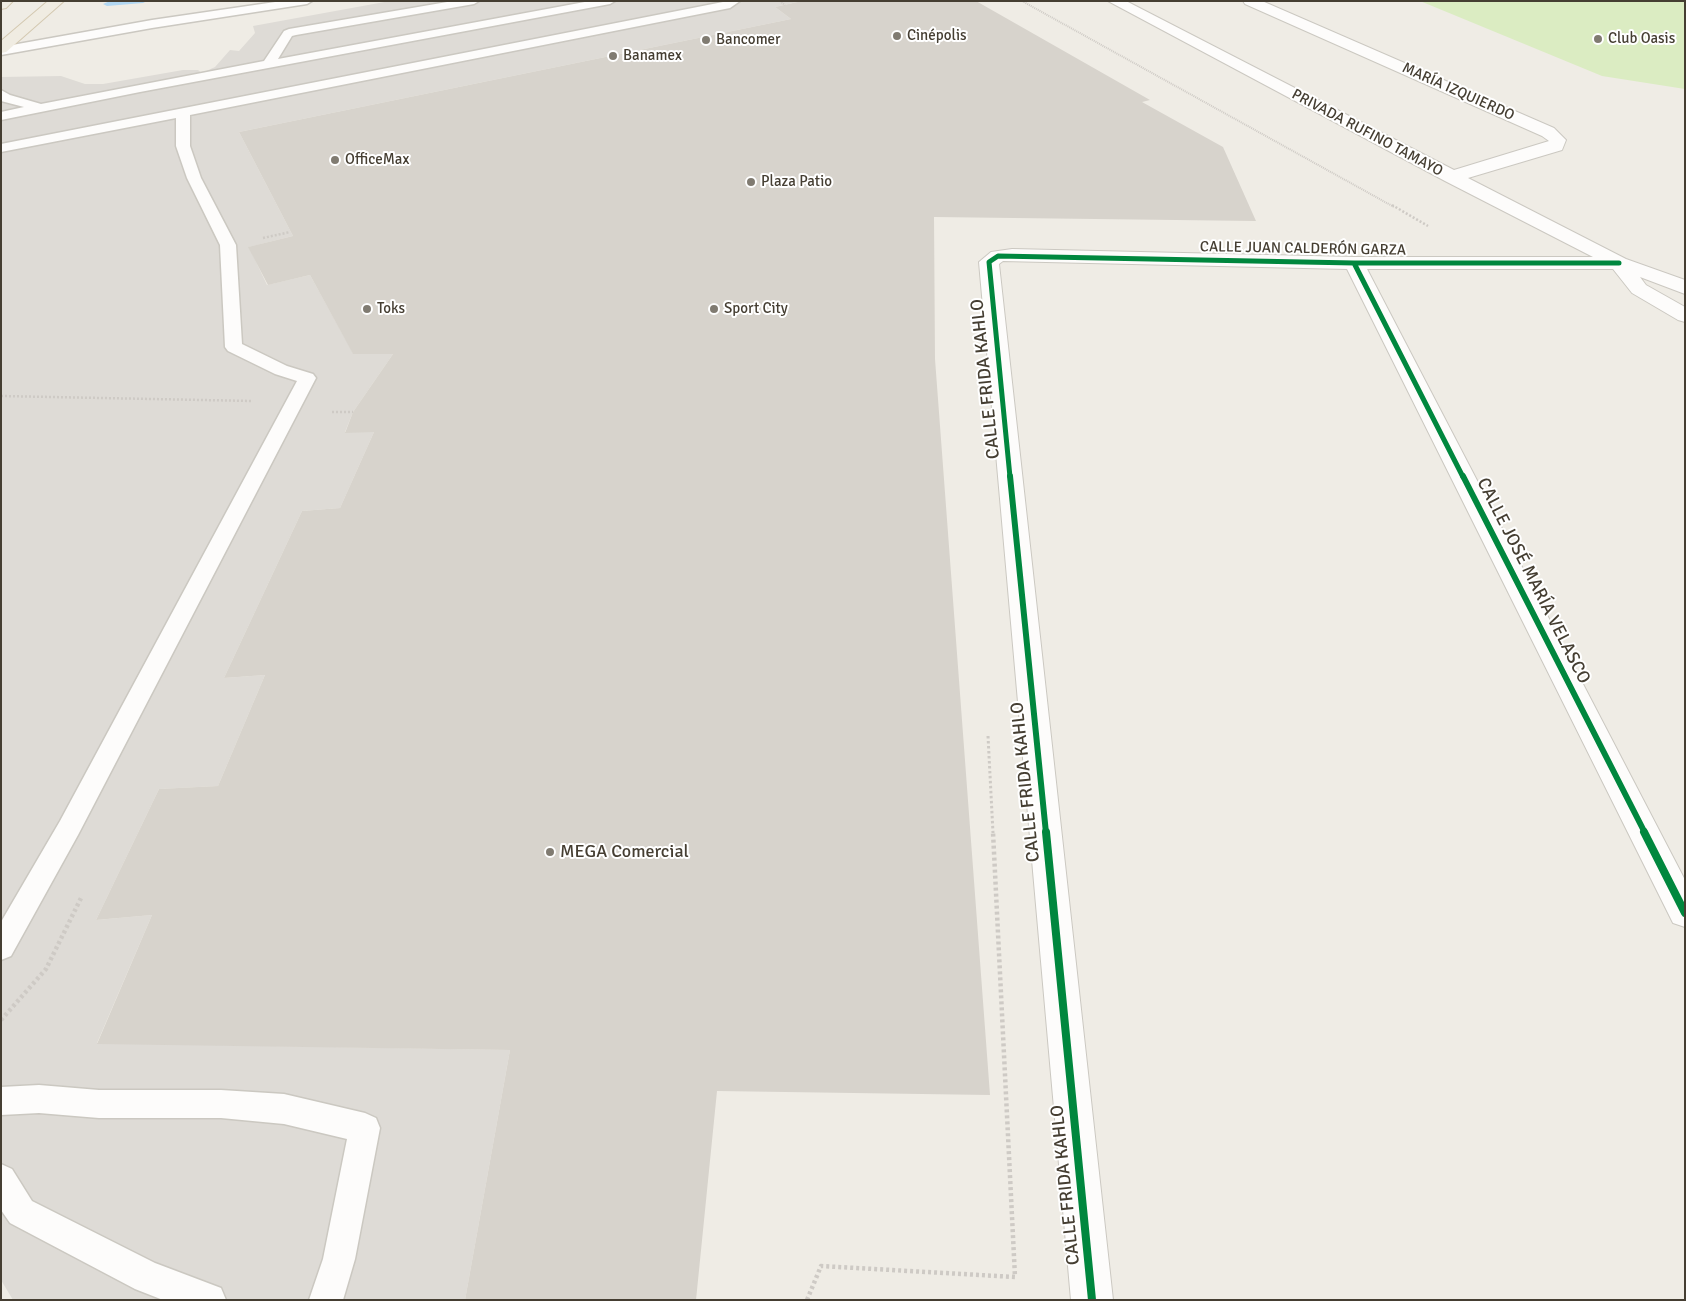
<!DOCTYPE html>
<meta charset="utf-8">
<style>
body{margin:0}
#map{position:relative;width:1686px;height:1301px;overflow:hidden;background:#efece5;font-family:Signika,sans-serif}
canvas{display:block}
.frame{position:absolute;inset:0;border:2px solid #453e32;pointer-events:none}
</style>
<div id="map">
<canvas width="1686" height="1301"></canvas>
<div class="frame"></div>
</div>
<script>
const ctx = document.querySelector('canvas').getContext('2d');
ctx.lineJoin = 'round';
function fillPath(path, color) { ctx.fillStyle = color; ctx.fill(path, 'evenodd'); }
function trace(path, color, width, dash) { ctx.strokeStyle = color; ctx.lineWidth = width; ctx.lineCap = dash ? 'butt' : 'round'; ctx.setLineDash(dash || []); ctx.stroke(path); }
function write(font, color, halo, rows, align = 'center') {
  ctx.font = font + ' Signika,sans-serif'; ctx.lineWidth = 4; ctx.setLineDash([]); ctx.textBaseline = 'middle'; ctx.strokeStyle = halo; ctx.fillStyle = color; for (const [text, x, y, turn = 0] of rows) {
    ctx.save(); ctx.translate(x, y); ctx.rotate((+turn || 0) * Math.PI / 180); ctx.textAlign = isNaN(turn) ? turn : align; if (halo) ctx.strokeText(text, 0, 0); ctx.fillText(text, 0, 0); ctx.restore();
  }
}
fillPath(new Path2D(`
 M1420,1H1685V89L1602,76Z`), '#dbecc2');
fillPath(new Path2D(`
 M390,1H802L775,7L791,19L239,132L293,236L249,247L267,285L310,275L353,353L393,354L353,412L345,432H374L340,508L302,511L224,678L265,675L218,786L159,789L96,920L152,915L97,1043L510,1050L465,1300H13L1,1280V77L61,76L85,84H103L183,70H198L202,73L215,67L230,50L239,51L255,33L253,26Z`), '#dedbd6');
fillPath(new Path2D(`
 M147,1L143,3L107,6L103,4L110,1Z`), '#b1d7f2');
fillPath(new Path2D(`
 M802,1H976L1150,100L1142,102L1223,147L1256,221L934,217L935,359L990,1095L717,1091L696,1300H465L510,1050L97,1044L152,915L96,920L159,789L218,786L265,675L224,678L302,511L340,508L374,432L345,433L353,412L393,354H353L310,275L268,285L248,247L293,236L239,132L791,19L775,7Z`), '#d7d3cc');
const lane = new Path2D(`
 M282,1H312L307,4L152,28L1,55V47L152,20Z
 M453,1H479L474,4L296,35L292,36L278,59L590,1H615L610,4L140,92L1,120V112L24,107L1,101V90L10,95L41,104L264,61L284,31L289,29Z
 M728,1H740L730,8L190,115V146L201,178L236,245L242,344L287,366L313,374L316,378L78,835L11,956L1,960V922L60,821L297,381L275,374L228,351L225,347L220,245L187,178L176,146V118L1,152V144Z
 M39,1085L99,1090H221L284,1094L365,1113L376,1118L380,1128L355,1259L343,1300H309L323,1259L347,1139L284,1124L221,1118H99L39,1113L1,1115V1087Z
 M1,1164L12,1169L32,1201L155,1263L221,1288L226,1300H163L135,1289L10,1223L1,1210Z`);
const street = new Path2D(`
 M1108,1H1126L1454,170L1549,141L1542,136L1245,4L1243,1H1262L1554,128L1566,140L1562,150L1468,178L1626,259L1685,280V294L1640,277L1646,285L1685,307V322L1678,320L1632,293L1613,269H1367L1685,880V927L1673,923L1347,269L1003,261L999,264L1113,1300H1071L979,262L991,252L1012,249L1354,257H1593L1445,181Z`);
const primary = new Path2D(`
 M1,1H13L6,8L1,9Z
 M48,1H64L6,52L1,53V41Z`);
trace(lane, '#cbc8c1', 3);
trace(street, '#cbc8c1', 2);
trace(primary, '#d4c9b1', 2);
trace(new Path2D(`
 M780,1L785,5
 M1022,1L1394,207`), '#cecac5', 2, [1, 1]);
trace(new Path2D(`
 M1392,205L1428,226
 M263,238L290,232
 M1,396L253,401
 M332,412H353`), '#cecac5', 2.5, [2, 2]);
trace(new Path2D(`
 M988,736L993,833`), '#cecac5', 3, [2.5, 2.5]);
trace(new Path2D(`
 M1,1020L46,969L82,896
 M807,1300L821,1266L1015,1277L993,832`), '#cecac5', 4.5, [3, 3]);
fillPath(lane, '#fdfcfb');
fillPath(street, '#fdfcfb');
fillPath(primary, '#f0ece2');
trace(new Path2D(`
 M1354,263L1463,477
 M1010,477L989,262L998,256L1354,263H1619`), '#00873e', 5);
trace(new Path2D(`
 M1010,476L1046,833
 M1463,476L1645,833`), '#00873e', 6);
trace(new Path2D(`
 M1046,832L1092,1300
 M1644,832L1685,913`), '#00873e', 8);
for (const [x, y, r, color] of [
 [897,36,5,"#807b71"],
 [1598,39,5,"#807b71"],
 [706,40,5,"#807b71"],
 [613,56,5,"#807b71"],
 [335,160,5,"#807b71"],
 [751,182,5,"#807b71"],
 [367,309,5,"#807b71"],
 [714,309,5,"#807b71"],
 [550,852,5,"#807b71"]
]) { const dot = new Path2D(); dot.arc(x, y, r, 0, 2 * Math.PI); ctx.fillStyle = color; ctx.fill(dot); trace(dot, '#fff', 2); }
write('15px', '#453e32', '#fff', [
 ["Cinépolis",907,36],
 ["Club Oasis",1608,39],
 ["Bancomer",716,40],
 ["Banamex",623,56],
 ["OfficeMax",345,160],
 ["Plaza Patio",761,182],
 ["Toks",377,309],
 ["Sport City",724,309]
], 'left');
write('15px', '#453e32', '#fff', [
 ["MARÍA IZQUIERDO",1458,92,24],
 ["PRIVADA RUFINO TAMAYO",1367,133,28],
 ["CALLE JUAN CALDERÓN GARZA",1303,249,1]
]);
write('18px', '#453e32', '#fff', [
 ["CALLE FRIDA KAHLO",986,379,-96],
 ["CALLE JOSÉ MARÍA VELASCO",1533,581,63],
 ["CALLE FRIDA KAHLO",1026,782,-96],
 ["CALLE FRIDA KAHLO",1066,1185,-96]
]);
write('18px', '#453e32', '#fff', [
 ["MEGA Comercial",560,852]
], 'left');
</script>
